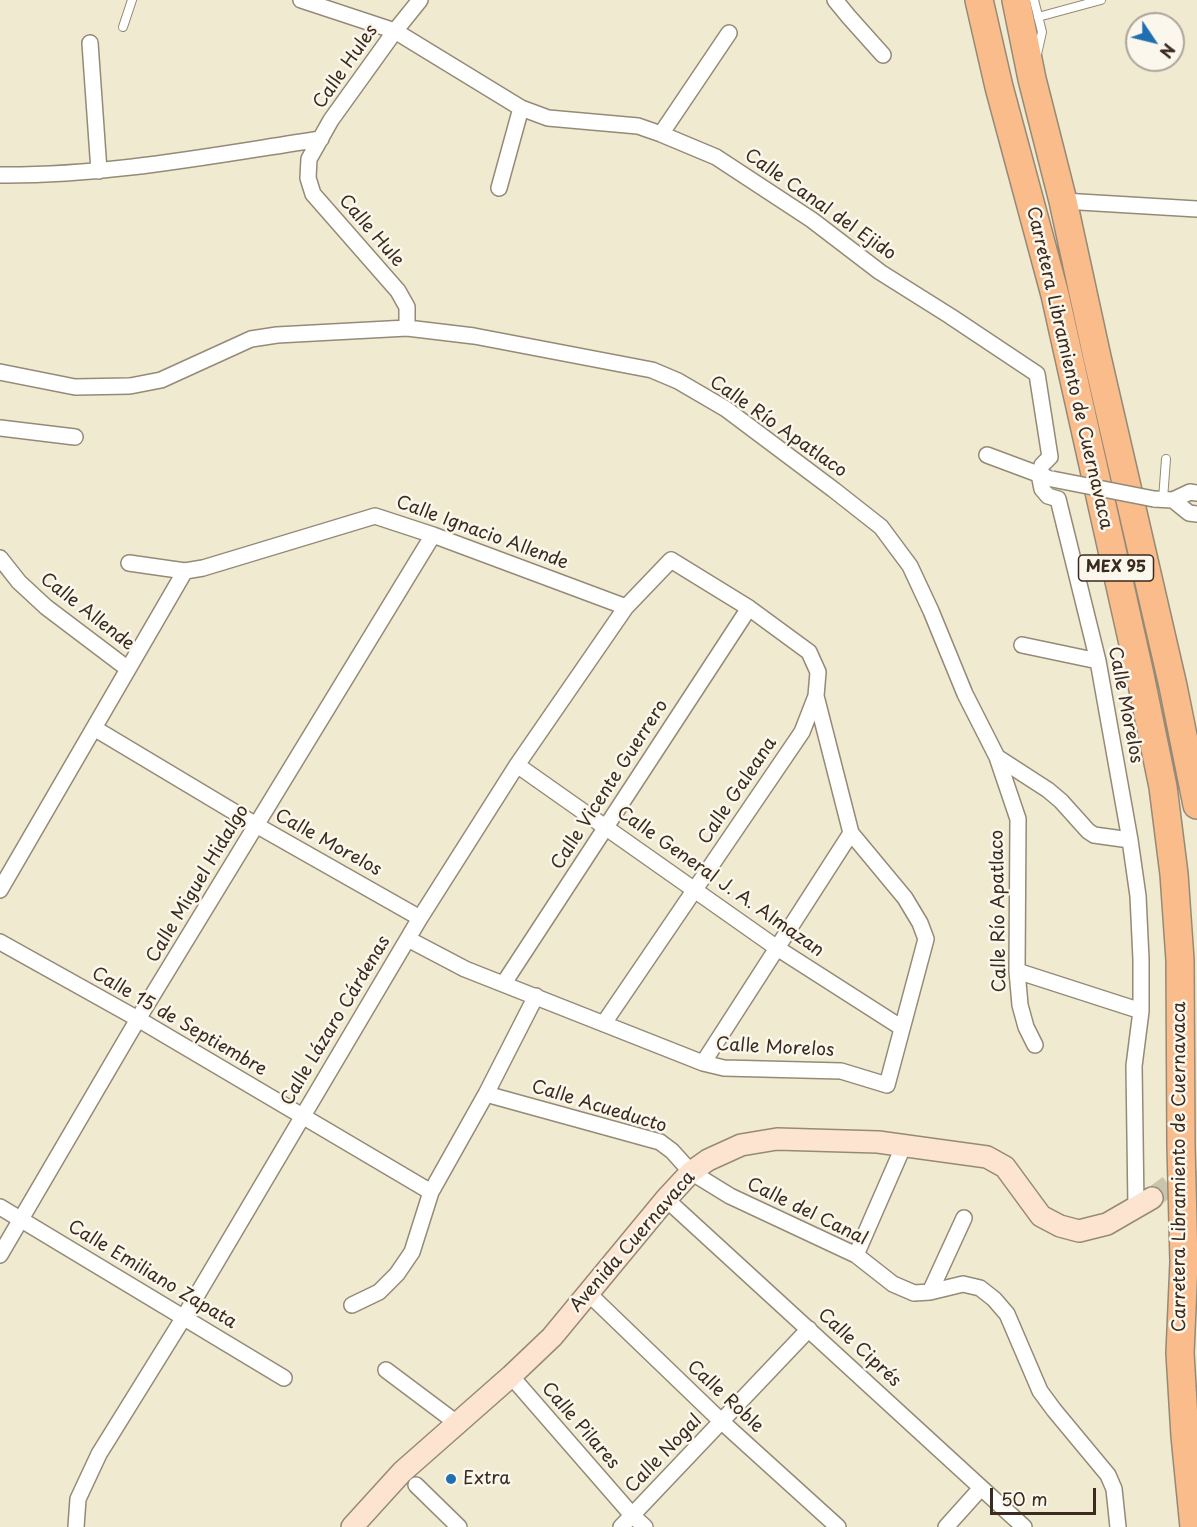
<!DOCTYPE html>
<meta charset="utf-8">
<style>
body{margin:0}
#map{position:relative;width:1197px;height:1527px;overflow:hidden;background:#efead0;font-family:"Playpen Sans",sans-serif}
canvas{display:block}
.north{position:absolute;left:1125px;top:12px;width:60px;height:60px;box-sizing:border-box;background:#fbf7ec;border:2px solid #aea59a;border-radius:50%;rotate:125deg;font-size:16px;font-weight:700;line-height:24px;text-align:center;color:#3b2a1e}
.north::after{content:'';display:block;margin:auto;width:21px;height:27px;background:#1f6fb2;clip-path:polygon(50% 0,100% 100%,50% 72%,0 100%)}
.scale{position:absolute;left:990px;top:1488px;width:106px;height:27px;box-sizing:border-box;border:3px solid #3b2a1e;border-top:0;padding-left:8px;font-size:18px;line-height:21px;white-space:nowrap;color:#3b2a1e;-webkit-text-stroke:4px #fbf7ec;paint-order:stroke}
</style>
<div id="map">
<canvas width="1197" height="1527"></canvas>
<div class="north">N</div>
<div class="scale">50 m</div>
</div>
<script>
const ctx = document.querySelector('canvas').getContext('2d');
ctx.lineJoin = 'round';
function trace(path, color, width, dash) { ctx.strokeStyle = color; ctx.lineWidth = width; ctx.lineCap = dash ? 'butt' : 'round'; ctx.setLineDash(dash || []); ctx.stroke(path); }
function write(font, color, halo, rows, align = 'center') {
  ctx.font = font + ' "Playpen Sans",sans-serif'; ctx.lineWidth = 5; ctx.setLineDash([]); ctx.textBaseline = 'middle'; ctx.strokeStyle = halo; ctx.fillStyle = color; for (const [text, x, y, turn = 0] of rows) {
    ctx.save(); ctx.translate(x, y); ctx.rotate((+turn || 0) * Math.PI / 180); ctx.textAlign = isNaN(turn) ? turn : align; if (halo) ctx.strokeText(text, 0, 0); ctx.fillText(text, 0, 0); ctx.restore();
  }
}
trace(new Path2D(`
 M1152,1198L1197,1165`), '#cbc4ac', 21, [21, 10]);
const lane = new Path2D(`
 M1034,0L1042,32L1037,54
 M1038,17L1101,0
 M123,27L132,0
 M1163,499L1166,459`);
const street = new Path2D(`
 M301,0L395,31L521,108L548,118L638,126L661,134L716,157L812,220L880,272L950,316L1037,374L1050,457L1042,465L1039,474L1042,489L1048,496L1058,499L1098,661L1130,840L1138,896L1141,959V1011L1134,1066L1136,1207
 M835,0L849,17L883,55
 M90,43L99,171
 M661,134L729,33
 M0,175C108,176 214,155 321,139
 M499,188L521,108
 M1063,201L1197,209
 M407,328V307L398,291L313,194L308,178L309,159L331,120L395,31L420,0
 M0,372L75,387L130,386L161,380L251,339L277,335L407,328L474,336L652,370L678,381L726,409L834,490L881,527L910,566L931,611L965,694L997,757L1018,819L1017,971L1020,1005L1026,1027L1035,1045
 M0,428L75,437
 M987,455L1046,477
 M1154,499L1173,500L1190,492L1197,493
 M1173,500L1189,513L1197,514
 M0,558L19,582L46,607L128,669
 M129,563L185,571L203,568L375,516L433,535L626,607
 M1022,645L1098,661
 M94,728L256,825L420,918
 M997,757L1048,790L1061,801L1088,831L1094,835L1130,840
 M517,765L777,948L902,1028
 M0,890L185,571
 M408,939L465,969L703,1063L724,1068L841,1071L887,1085L926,939L920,923L905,898L851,833L816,696
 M0,942L138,1019L431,1192
 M1017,971L1141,1011
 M504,983L749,608
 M703,1063L851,833
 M486,1094L660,1142L672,1151L691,1172L730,1196L856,1255L893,1284L914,1293L930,1292L963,1284L980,1288L994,1299L1007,1314L1040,1391L1054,1410L1108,1475L1114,1489L1118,1527
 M666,1199L1024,1527
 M0,1207L284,1378
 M0,1255L138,1019L433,535
 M856,1255L904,1145
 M930,1292L964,1218
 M588,1293L721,1421L838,1527
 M352,1305L379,1292L397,1274L412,1252L431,1192L486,1094L536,996
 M386,1370L458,1424
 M511,1376L632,1515L645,1527
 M416,1485L459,1527
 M76,1527L78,1499L99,1454L184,1317L420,918L517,765L626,607L671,560L749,608L809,652L818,672L816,696L802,732L604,1023
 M621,1527L809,1329
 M946,1527L981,1488`);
const secondary = new Path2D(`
 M352,1527L402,1472L511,1376L552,1337L666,1199L691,1172L708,1160L741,1145L777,1139L878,1142L987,1157L1005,1167L1041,1216L1060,1226L1079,1231L1107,1224L1152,1198`);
const highway = new Path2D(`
 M979,0L999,87L1055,295L1140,675L1163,787L1174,874L1180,960L1181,1146L1184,1262L1180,1353L1185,1436L1194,1527
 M1016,0L1032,79L1063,201L1097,357L1173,686L1197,805`);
trace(lane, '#958a77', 10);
trace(street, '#958a77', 18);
trace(secondary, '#958a77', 24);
trace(highway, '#958a77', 30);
trace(lane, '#fff', 8);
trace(street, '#fff', 15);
trace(secondary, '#fde4d1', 21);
trace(highway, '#fabc8b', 27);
const streetBridge = new Path2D(`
 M1052,479L1154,499`);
trace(streetBridge, '#958a77', 18, []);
trace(streetBridge, '#fff', 15);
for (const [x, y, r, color] of [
 [451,1479,6,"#1f6fb2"]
]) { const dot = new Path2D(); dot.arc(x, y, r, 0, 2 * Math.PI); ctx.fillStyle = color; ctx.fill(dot); trace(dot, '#fbf7ec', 2); }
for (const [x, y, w] of [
 [1116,568,75]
]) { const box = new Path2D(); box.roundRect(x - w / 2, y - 13, w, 26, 4.5); ctx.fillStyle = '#fbf7ec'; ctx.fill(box); trace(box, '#3b2a1e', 1.5); }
write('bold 16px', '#3b2a1e', null, [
 ["MEX 95",1116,568]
]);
write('18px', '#3b2a1e', '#fbf7ec', [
 ["Calle Hules",346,67,-55],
 ["Calle Canal del Ejido",820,205,35],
 ["Calle Hule",371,231,49],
 ["Carretera Libramiento de Cuernavaca",1069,368,77],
 ["Calle Río Apatlaco",778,427,35],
 ["Calle Ignacio Allende",482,533,20],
 ["Calle Allende",87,612,38],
 ["Calle Morelos",1125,705,79],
 ["Calle Vicente Guerrero",610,785,-57],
 ["Calle Galeana",738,791,-56],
 ["Calle Morelos",328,843,29],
 ["Calle General J. A. Almazan",720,882,35],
 ["Calle Miguel Hidalgo",198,884,-59],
 ["Calle Río Apatlaco",999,911,-91],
 ["Calle Lázaro Cárdenas",336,1021,-59],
 ["Calle 15 de Septiembre",179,1022,30],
 ["Calle Morelos",775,1048,3],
 ["Calle Acueducto",599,1107,17],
 ["Carretera Libramiento de Cuernavaca",1180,1167,-90],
 ["Calle del Canal",807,1212,26],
 ["Avenida Cuernavaca",633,1242,-49],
 ["Calle Emiliano Zapata",152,1275,31],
 ["Calle Ciprés",859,1348,43],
 ["Calle Roble",725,1397,43],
 ["Calle Pilares",580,1426,49],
 ["Calle Nogal",664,1454,-46]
]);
write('18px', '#3b2a1e', '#fbf7ec', [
 ["Extra",463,1479]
], 'left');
</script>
